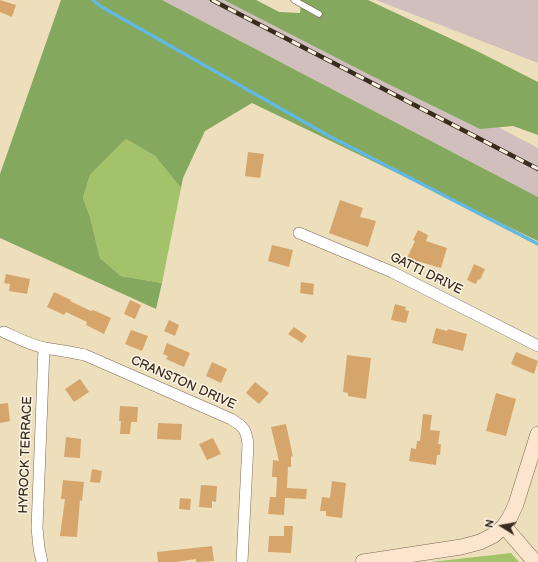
<!DOCTYPE html>
<style>
body{margin:0}
#map{position:relative;width:538px;height:562px;overflow:hidden;background:#eedfbc;font-family:"Balsamiq Sans",sans-serif}
canvas{display:block}
.north{position:absolute;left:482px;top:506px;width:40px;height:40px;-webkit-text-stroke:3px #fcf5e5;paint-order:stroke;rotate:281deg;font-size:11px;font-weight:700;line-height:16px;text-align:center;color:#3b2a1e}
.north::after{content:'';display:block;margin:auto;width:14px;height:18px;background:#3b2a1e;clip-path:polygon(50% 0,100% 100%,50% 72%,0 100%)}
</style>
<div id="map">
<canvas width="538" height="562"></canvas>
<div class="north">N</div>
</div>
<script>
const ctx = document.querySelector('canvas').getContext('2d');
ctx.lineJoin = 'round';
function fillPath(path, color) { ctx.fillStyle = color; ctx.fill(path, 'evenodd'); }
function trace(path, color, width, dash) { ctx.strokeStyle = color; ctx.lineWidth = width; ctx.lineCap = dash ? 'butt' : 'round'; ctx.setLineDash(dash || []); ctx.stroke(path); }
function write(font, color, halo, rows, align = 'center') {
  ctx.font = font + ' "Balsamiq Sans",sans-serif'; ctx.lineWidth = 3; ctx.setLineDash([]); ctx.textBaseline = 'middle'; ctx.strokeStyle = halo; ctx.fillStyle = color; for (const [text, x, y, turn = 0] of rows) {
    ctx.save(); ctx.translate(x, y); ctx.rotate((+turn || 0) * Math.PI / 180); ctx.textAlign = isNaN(turn) ? turn : align; if (halo) ctx.strokeText(text, 0, 0); ctx.fillText(text, 0, 0); ctx.restore();
  }
}
fillPath(new Path2D(`
 M162,0H256L538,148V197Z
 M376,0H538V63Z`), '#d1bfbe');
fillPath(new Path2D(`
 M126,139L155,156L181,188L162,283L121,276L100,258L90,217L83,198L90,175Z
 M511,553L519,562H431Z`), '#a4c26a');
fillPath(new Path2D(`
 M61,0H162L538,197V241L252,103L205,131L183,178L181,188L155,156L126,139L90,175L83,198L90,217L100,258L121,276L162,283L156,309L0,238V174Z
 M224,0H256L279,12L300,13L301,0H368L477,51L538,82V135L513,126L480,129L372,76Z`), '#83a85e');
trace(new Path2D(`
 M93,0L100,6L329,136L538,244`), '#63b8df', 3.5);
fillPath(new Path2D(`
 M0,0L16,5L12,17L0,12Z
 M248,152L264,154L260,178L245,176Z
 M340,200L363,208L360,217L376,221L368,247L329,233Z
 M418,230L428,235L426,241L447,248L441,268L417,261V263L407,258L415,241L413,240Z
 M272,245L293,250L289,267L268,261Z
 M474,264L485,269L480,280L478,279L476,284L467,280Z
 M6,274L30,279L27,294L9,291L10,284L4,283Z
 M301,282L314,284L313,295L300,293Z
 M54,292L71,300L70,301L91,311L93,310L111,318L104,334L86,325L87,322L66,312L64,315L47,307Z
 M130,300L141,305L135,319L124,314Z
 M395,304L406,307L405,310L409,311L406,323L391,320Z
 M169,320L179,325L175,336L164,331Z
 M294,327L307,336L302,343L288,334Z
 M436,328L447,331L448,329L467,334L463,351L432,343Z
 M131,330L148,336L142,351L125,344Z
 M167,343L190,353L184,367L166,359L168,356L163,354Z
 M516,352L538,361L534,374L511,364Z
 M347,355L371,358L366,399L348,396V393L343,392Z
 M212,362L227,369L221,383L206,376Z
 M80,379L89,392L74,402L65,389Z
 M255,382L269,393L259,404L246,393Z
 M496,393L516,399L506,436L486,431Z
 M8,403L10,421L0,423V404Z
 M120,406L138,407L137,422H131L130,434H120L121,421H119Z
 M423,414L432,415L430,430L440,431L438,444H441L440,455H437L436,465L409,461L411,448L416,449L417,441H420Z
 M158,423L182,424L181,440L157,439Z
 M286,424L293,457L291,456V467H288L287,488L307,489L306,499L285,498L284,515L268,514L270,497H276L277,477H272L273,460L279,461L271,427Z
 M66,437L81,439L80,458L64,457Z
 M213,438L221,454L207,460L199,444Z
 M92,469L102,471L100,483L90,482Z
 M63,480L84,482L82,501L80,500L77,537L60,536L65,499H61Z
 M332,481L346,483L342,518L326,516V511H320L322,497L330,498Z
 M201,485L217,486L216,502L212,501V508L199,507Z
 M180,498L191,499L190,510L179,509Z
 M284,526H293L291,553L268,552L269,536H284Z
 M212,546L214,561L196,562V559L176,562H158L157,552Z`), '#d5a56c');
const service = new Path2D(`
 M294,0L319,14`);
const minor = new Path2D(`
 M299,233L392,272L538,346
 M4,332C17,338 30,345 45,348C58,350 71,352 85,355L231,419C244,427 246,429 248,444L242,562
 M42,562L39,548L37,528L44,348`);
const secondary = new Path2D(`
 M504,526L535,562
 M363,562L461,547L480,542L494,535L504,526L510,517L516,504L538,434`);
trace(service, '#7a6955', 7);
trace(minor, '#7a6955', 12);
trace(secondary, '#7a6955', 16);
trace(service, '#fff', 5.5);
trace(minor, '#fff', 11);
trace(secondary, '#fbe5cf', 15);
const rail = new Path2D(`
 M212,0L538,169`);
trace(rail, '#3b2a1e', 4.5);
trace(rail, '#fcf5e5', 3, [9]);
write('13px', '#3b2a1e', '#fcf5e5', [
 ["GATTI DRIVE",426,274,26],
 ["CRANSTON DRIVE",183,383,24],
 ["HYROCK TERRACE",26,455,-88]
]);
</script>
